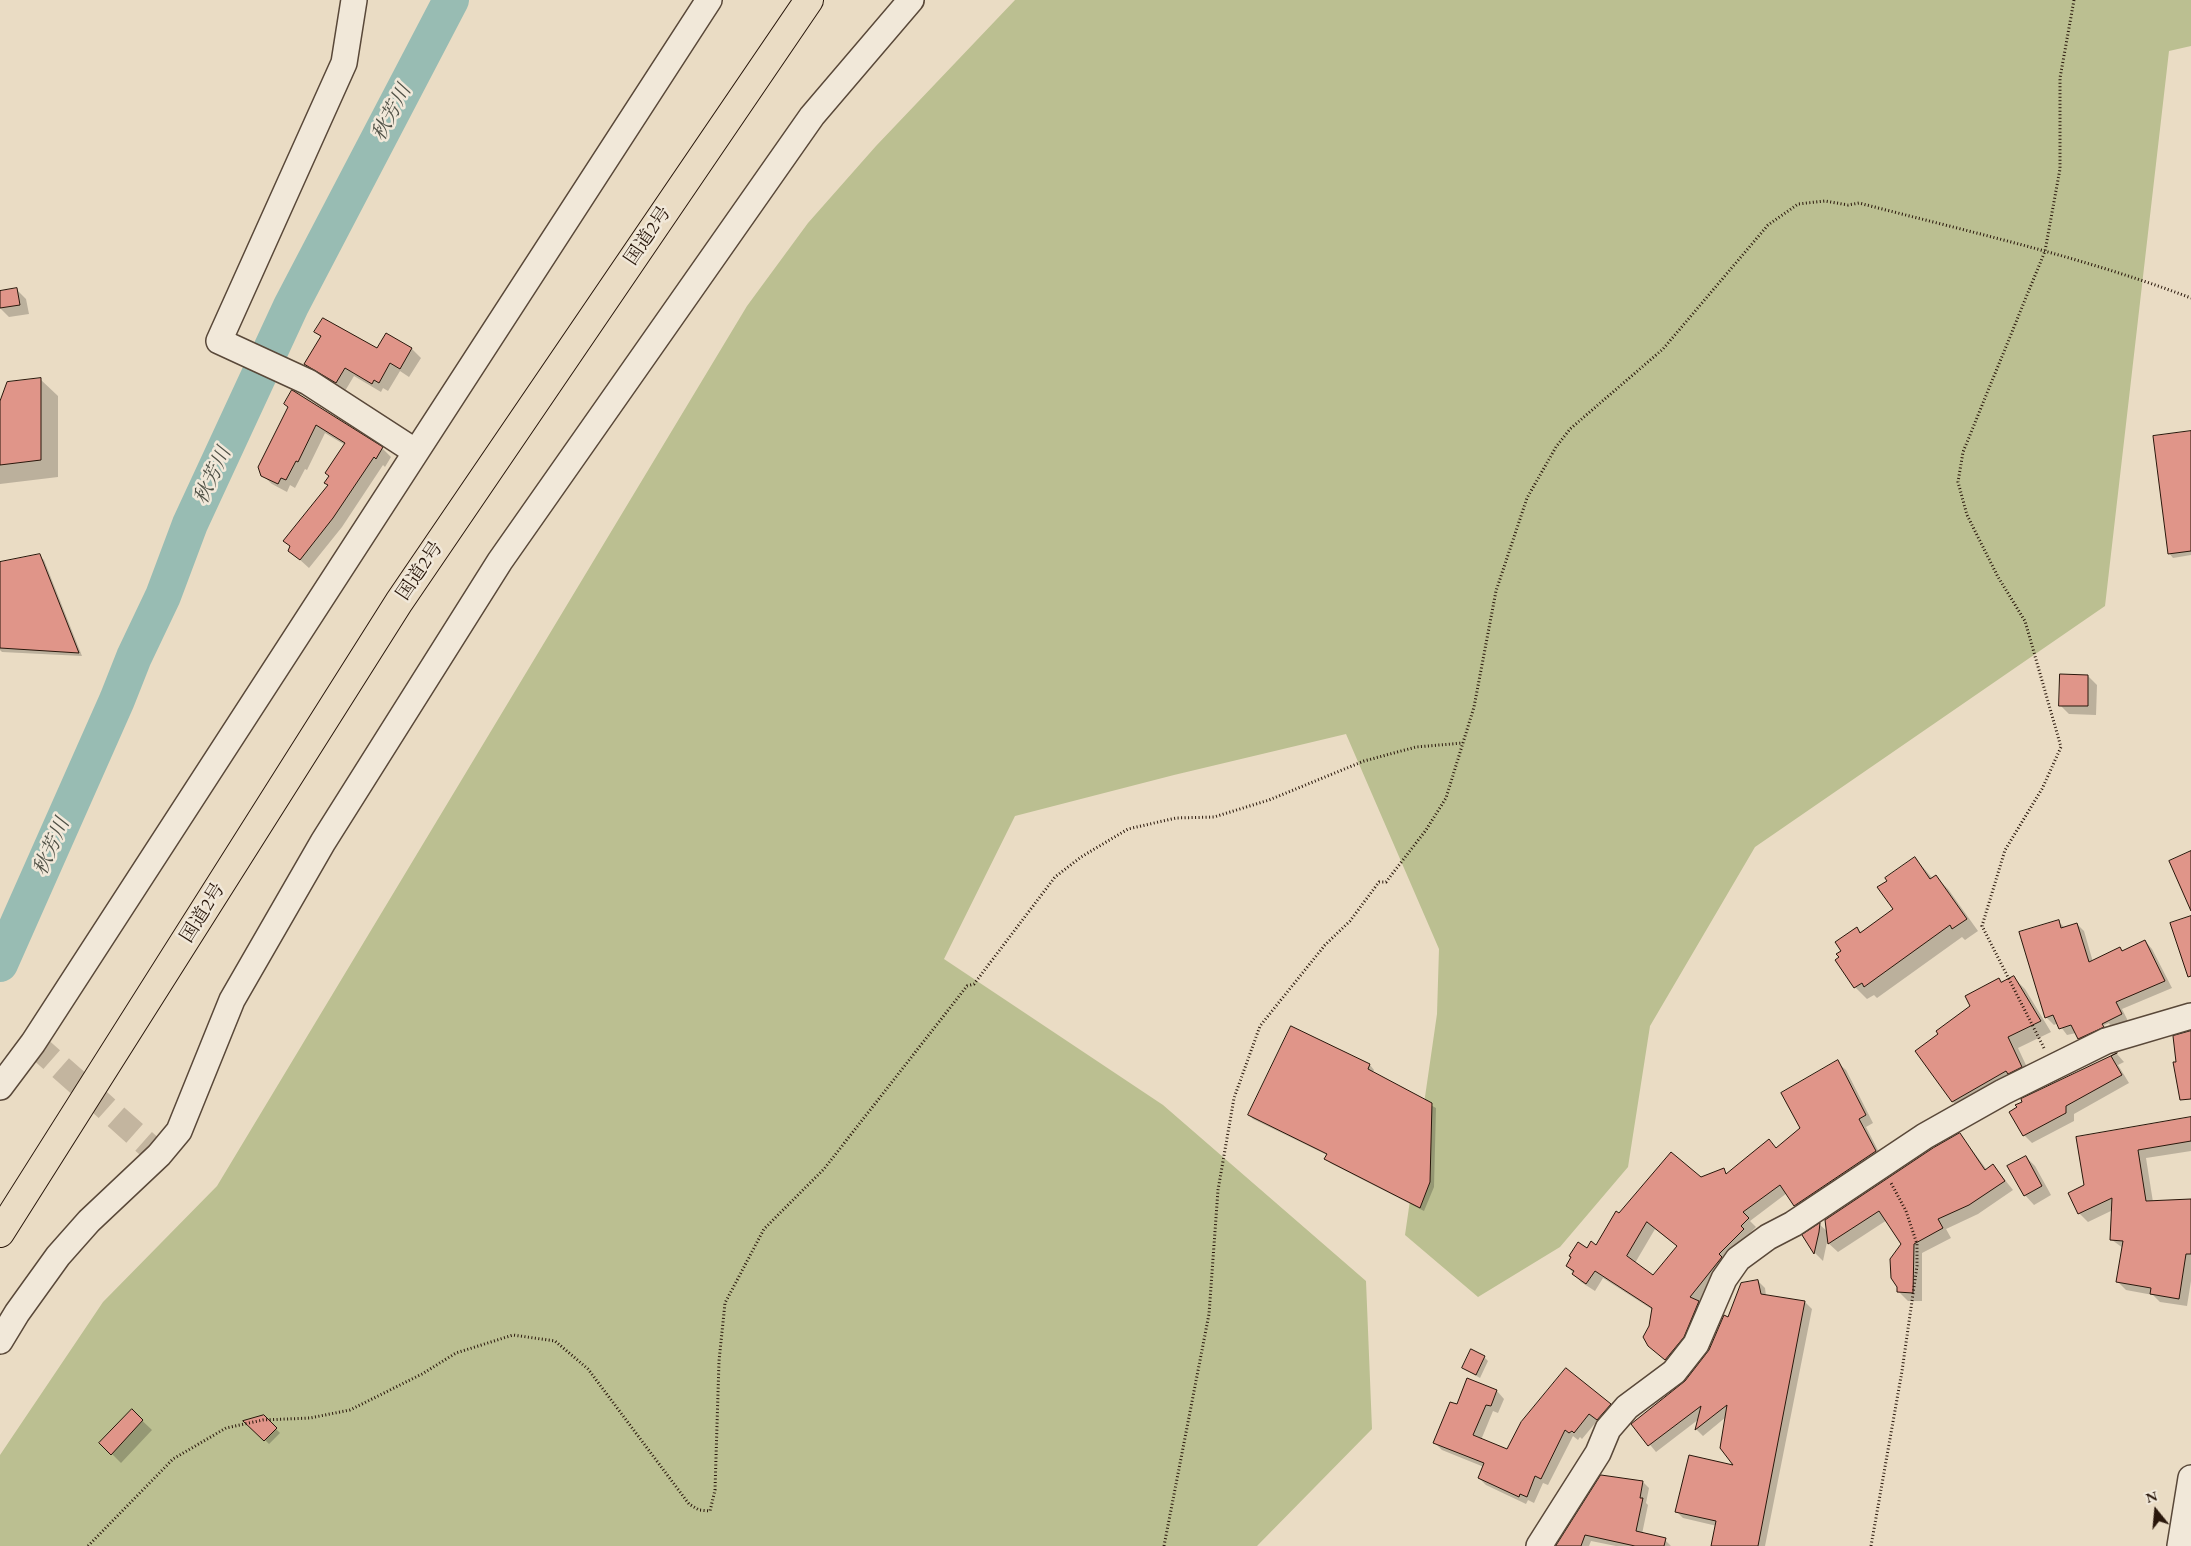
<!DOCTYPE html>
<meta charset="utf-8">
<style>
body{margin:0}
#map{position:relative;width:2191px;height:1546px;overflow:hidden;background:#eadcc4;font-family:"EB Garamond",serif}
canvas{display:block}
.north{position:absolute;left:2131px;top:1486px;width:50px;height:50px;-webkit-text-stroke:4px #f1e8d9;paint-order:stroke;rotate:343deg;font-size:14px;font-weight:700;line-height:20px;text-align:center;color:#29170b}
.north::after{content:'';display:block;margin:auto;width:18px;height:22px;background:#29170b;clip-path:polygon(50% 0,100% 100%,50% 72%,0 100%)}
</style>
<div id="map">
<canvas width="2191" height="1546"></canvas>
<div class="north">N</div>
</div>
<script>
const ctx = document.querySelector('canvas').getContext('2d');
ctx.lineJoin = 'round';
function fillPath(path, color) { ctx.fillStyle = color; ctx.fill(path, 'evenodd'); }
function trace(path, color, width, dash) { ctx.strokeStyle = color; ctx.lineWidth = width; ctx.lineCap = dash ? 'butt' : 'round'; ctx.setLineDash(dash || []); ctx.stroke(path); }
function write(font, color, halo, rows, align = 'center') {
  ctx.font = font + ' "EB Garamond","Noto Serif JP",serif'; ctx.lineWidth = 5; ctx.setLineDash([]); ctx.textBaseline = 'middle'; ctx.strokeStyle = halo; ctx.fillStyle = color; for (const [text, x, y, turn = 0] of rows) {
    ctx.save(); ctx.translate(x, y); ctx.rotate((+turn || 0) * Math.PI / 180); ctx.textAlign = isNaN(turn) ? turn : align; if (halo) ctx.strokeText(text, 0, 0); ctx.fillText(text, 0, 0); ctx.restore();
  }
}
fillPath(new Path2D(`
 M1015,0H2191V46L2169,51L2105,606L1755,847L1650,1026L1628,1167L1560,1247L1478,1297L1405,1235L1437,1014L1439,949L1346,734L1174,775L1015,816L944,959L1163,1105L1366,1281L1372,1429L1257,1546H0V1455L103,1302L217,1186L747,306L808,223L876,146Z`), '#bbbf91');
fillPath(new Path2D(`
 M17,290L26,299L29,314L9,317L0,308V293Z
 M316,332L378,349L387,335L412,349L421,358L409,377L400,371L388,391L383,388L381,392L354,376L345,391L314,373L305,364L321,337Z
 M40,379L58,396V477L0,484V404Z
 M289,408L382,448L391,457L385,467L383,465L342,527L309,568L289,550L291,547L285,541L330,486L345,445L325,433L307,470L305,469L295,488L290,485L287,492L272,484L262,475Z
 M2191,432V555L2173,558L2169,553Z
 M39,556L44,560L82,656L2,652L0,650V563Z
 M2088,676L2097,685L2096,715L2069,714L2060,705Z
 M1915,858L1933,879L1936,877L1948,889L1978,931L1965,940L1962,937L1877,998L1874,995L1867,999L1855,987L1837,960L1857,929L1862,933L1895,909Z
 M2059,922L2065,928L2077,924L2084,931L2093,962L2120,948L2124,952L2145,941L2152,949L2172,988L2122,1009L2128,1021L2086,1045L2076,1033L2067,1035L2058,1023L2054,1025L2047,1018L2021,933ZM2109,1023L2110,1025L2080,1039V1036Z
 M2014,978L2025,989L2051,1032L2018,1048L2032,1078L1965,1113L1953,1102L1917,1051L1972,1006Z
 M1291,1028L1370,1065L1374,1070L1372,1073L1436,1108L1434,1187L1424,1211L1330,1163L1326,1158L1327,1155L1253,1119L1249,1115Z
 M2117,1054L2124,1062L2118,1065L2129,1083L2074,1114V1121L2032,1143L2024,1135L2023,1100Z
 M1837,1062L1846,1070L1873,1123L1866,1127L1883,1160L1803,1214L1787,1193L1750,1221L1756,1227L1748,1235L1751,1238L1699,1303L1706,1310L1674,1367L1658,1354L1650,1326L1653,1310L1603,1278L1595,1291L1581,1282L1567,1266L1587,1250L1597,1246L1619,1214L1723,1170L1728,1174L1768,1140L1777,1149L1802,1128ZM1655,1229L1678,1247L1653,1276L1635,1263Z
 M2191,1118V1151L2146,1158L2153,1202L2191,1200V1281L2187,1306L2160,1302L2153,1295L2126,1290L2118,1282L2123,1248L2112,1240L2113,1210L2088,1222L2079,1213L2070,1193L2085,1185L2077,1138Z
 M1960,1134L1987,1170L1993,1165L2013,1190L1978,1214L1946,1229L1951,1238L1922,1253V1301H1908L1899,1292L1903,1244L1887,1220L1838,1252L1827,1242L1823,1261L1815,1253L1804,1236L1820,1225L1828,1232Z
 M2026,1157L2035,1166L2051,1195L2034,1205L2025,1195Z
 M1758,1281L1765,1288L1766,1296L1805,1302L1812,1309L1765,1546H1713L1717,1526L1683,1518L1676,1511L1736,1467L1726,1417L1703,1436L1696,1429L1699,1419L1656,1452L1633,1424L1684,1384L1708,1354L1728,1318Z
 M1484,1357L1488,1361L1480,1378L1463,1368Z
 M1497,1391L1504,1399L1498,1413L1493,1411L1481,1440L1508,1451L1522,1422L1610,1405L1617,1412L1605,1427L1597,1421L1582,1439L1580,1437L1578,1440L1573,1436L1548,1485L1543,1483L1534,1503L1528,1500L1526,1504L1486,1485L1479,1478L1484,1467L1442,1450L1435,1443L1457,1406Z
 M132,1411L152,1430L121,1463L101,1443Z
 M263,1416L280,1433L269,1444L246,1421Z
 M1602,1476L1643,1482L1649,1488L1646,1503L1648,1505L1642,1534L1665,1540L1671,1546H1616L1591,1541L1589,1546H1556Z`), '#0003');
trace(new Path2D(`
 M0,964L117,700L134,657L163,596L190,524L291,306L451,0`), '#98bcb3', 36);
const building = new Path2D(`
 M17,288L20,305L0,308V291Z
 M323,318L377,348L386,333L412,348L400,369L390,363L379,383L374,380L372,384L345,368L336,383L304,364L321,336L314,332Z
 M41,378V460L0,465V401L7,382Z
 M292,390L383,447L376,459L374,457L333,518L300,560L288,551L290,546L283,541L328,485L324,483L329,476L325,473L345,443L316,425L298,462L296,461L286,480L281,478L278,484L261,476L258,467L288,407L284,404Z
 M2191,431V551L2168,554L2153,436Z
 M40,554L79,653L0,648V562Z
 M2060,674L2088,675V706H2059Z
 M2191,851V911L2169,861Z
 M1915,857L1930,879L1936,875L1967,919L1952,929L1950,925L1864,987L1862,983L1854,988L1835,960L1839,957L1836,954L1841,951L1835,942L1857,927L1860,933L1893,909L1877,887L1887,881L1885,878Z
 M2191,916V976L2188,977L2170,923Z
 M2059,920L2061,928L2077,923L2089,962L2120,947L2122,951L2145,940L2165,981L2116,1002L2122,1014L2102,1024L2104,1027L2078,1039L2071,1025L2059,1029L2053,1015L2045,1018L2019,932Z
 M2014,976L2041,1021L2008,1037L2022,1067L2008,1074L2006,1071L1952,1102L1915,1051L1938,1034L1936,1031L1970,1006L1965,996L1999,978L2001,982Z
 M1291,1026L1370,1064L1368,1069L1432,1103L1430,1182L1420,1208L1324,1159L1327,1154L1248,1115Z
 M2191,1031V1099L2180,1100L2173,1062H2176L2173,1036Z
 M2117,1053L2111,1056L2122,1075L2066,1106V1113L2023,1136L2009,1112L2017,1107L2015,1105L2022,1102L2021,1099Z
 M1838,1060L1866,1115L1859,1119L1876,1151L1794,1206L1780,1185L1743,1212L1749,1218L1741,1226L1744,1229L1719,1254L1722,1257L1690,1297L1699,1301L1684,1337L1665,1360L1648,1346L1643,1337L1649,1326L1652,1308L1595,1271L1586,1284L1572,1274L1574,1271L1566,1266L1571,1257L1569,1256L1578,1242L1587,1248L1591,1241L1596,1245L1616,1211L1619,1213L1671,1152L1701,1177L1724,1168L1726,1174L1769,1139L1776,1148L1800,1128L1781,1093ZM1647,1222L1677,1246L1653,1275L1627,1256Z
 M2191,1117V1141L2138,1150L2146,1201L2191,1199V1254H2186L2179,1299L2150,1294L2151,1288L2116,1282L2123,1241L2110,1240L2112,1198L2078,1214L2068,1193L2084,1185L2076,1137Z
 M1960,1133L1985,1170L1993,1164L2005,1181L1969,1205L1938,1219L1943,1228L1914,1244L1913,1293L1897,1292V1287L1891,1278L1890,1259L1901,1244L1879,1211L1828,1244L1825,1220L1933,1148Z
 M2026,1156L2042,1186L2024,1196L2007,1166Z
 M1820,1223L1819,1232L1814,1254L1802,1235Z
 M1758,1280L1761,1294L1805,1301L1758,1546H1711L1716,1521L1675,1512L1689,1455L1733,1465L1720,1448L1727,1405L1695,1430L1701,1406L1648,1446L1631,1424L1685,1381L1709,1350L1724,1315L1728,1317L1741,1283Z
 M1471,1349L1485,1356L1476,1375L1462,1368Z
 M1566,1368L1611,1404L1597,1420L1589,1414L1574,1433L1572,1431L1569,1433L1565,1430L1541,1479L1535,1476L1527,1497L1520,1494L1519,1497L1478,1478L1484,1463L1433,1443L1450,1402L1457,1404L1467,1378L1497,1390L1491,1406L1486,1405L1473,1435L1507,1449L1521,1422Z
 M132,1409L143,1420L111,1455L99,1443Z
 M264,1415L277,1428L264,1441L243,1421Z
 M1601,1475L1643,1481L1640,1498H1643L1636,1531L1666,1538L1664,1546H1635L1585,1535L1581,1546H1556Z`);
fillPath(building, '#e09589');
trace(building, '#29170b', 1);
trace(new Path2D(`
 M33,1043L159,1155`), '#c3b59f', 25, [25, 12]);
const minor = new Path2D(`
 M354,0L344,63L219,341L308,382L416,452
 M0,1087L33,1043L709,0
 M0,1341L17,1313L58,1256L89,1221L159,1155L179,1131L232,1000L323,842L500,561L812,116L911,0
 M1539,1546L1598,1453L1608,1429L1627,1407L1674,1372L1696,1344L1724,1279L1738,1259L1768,1237L1793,1224L1925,1136L2003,1092L2106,1041L2191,1016
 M2180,1546L2191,1478`);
const highway = new Path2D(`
 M0,1233L399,602L809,0`);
trace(minor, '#594839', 28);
trace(highway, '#29170b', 30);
trace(new Path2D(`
 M2044,1048L1982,926L2005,850L2042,789L2061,747L2025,621L1998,577L1967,515L1958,482L1963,452L2045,251L2060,169V78L2074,0
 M88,1546L173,1459L226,1428L263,1420L310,1418L350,1410L422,1374L456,1353L513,1335L555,1341L588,1369L689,1504L699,1510L710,1511L715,1490L719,1361L725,1303L764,1229L824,1169L967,986L974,984L1055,877L1081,857L1128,829L1176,818L1214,817L1269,800L1364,761L1416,747L1463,743
 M1164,1546L1209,1314L1218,1190L1234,1098L1260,1026L1325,945L1350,921L1379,882H1386L1426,830L1446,798L1474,707L1496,591L1527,498L1556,447L1570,429L1663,349L1768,225L1798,204L1825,201L1848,205L1859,203C1970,232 2083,257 2191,298
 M1871,1546L1902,1371L1917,1266V1244L1906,1211L1891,1183`), '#29170b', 3, [1, 2.5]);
trace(minor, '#f1e8d9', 25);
trace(highway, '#eadcc4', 28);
write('19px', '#29170b', '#f1e8d9', [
 ["国道2号",648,236,-56],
 ["国道2号",420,571,-56],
 ["国道2号",203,913,-58]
]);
write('italic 20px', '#505146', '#f1e8d9', [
 ["秋芳川",392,113,-62],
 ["秋芳川",213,476,-65],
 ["秋芳川",52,847,-66]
]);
</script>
